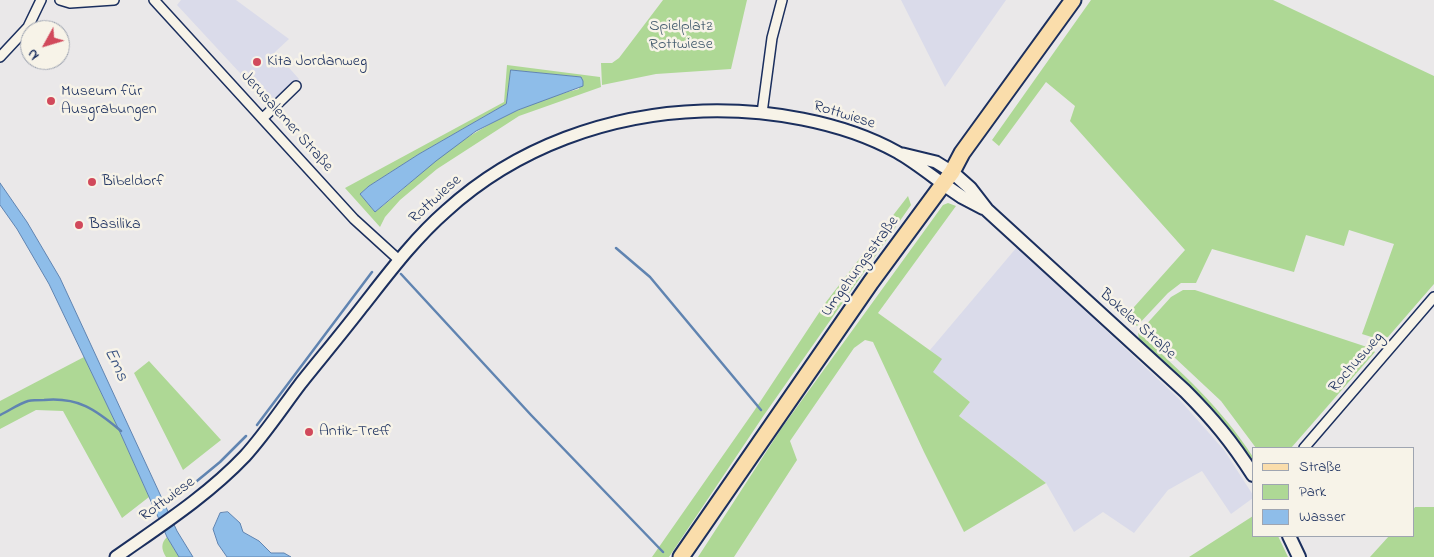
<!DOCTYPE html>
<meta charset="utf-8">
<style>
body{margin:0}
#map{position:relative;width:1434px;height:557px;overflow:hidden;background:#eae8e9;font-family:"Indie Flower",sans-serif}
canvas{display:block}
.legend{position:absolute;left:1252px;top:447px;width:162px;height:90px;box-sizing:border-box;background:#f7f3e8;border:1px solid #9fa5b1;margin:0;padding:6px 9px;list-style:none;font-size:15px;color:#1b2f5e}
.legend li{display:flex;align-items:center;gap:10px;height:25px}
.legend b{width:25px;border:1px solid #9fa5b1}
.north{position:absolute;left:20px;top:20px;width:50px;height:50px;box-sizing:border-box;background:#f7f3e8;border:1px solid #9fa5b1;border-radius:50%;rotate:231deg;font-size:14px;font-weight:700;line-height:20px;text-align:center;color:#1b2f5e}
.north::after{content:'';display:block;margin:auto;width:18px;height:22px;background:#d1495b;clip-path:polygon(50% 0,100% 100%,50% 72%,0 100%)}
</style>
<div id="map">
<canvas width="1434" height="557"></canvas>
<ul class="legend">
<li><b style="height:6px;background:#faddab"></b>Straße</li>
<li><b style="height:14px;background:#aed895"></b>Park</li>
<li><b style="height:14px;background:#8ebde9"></b>Wasser</li>
</ul>
<div class="north">N</div>
</div>
<script>
const ctx = document.querySelector('canvas').getContext('2d');
ctx.lineJoin = 'round';
function fillPath(path, color) { ctx.fillStyle = color; ctx.fill(path, 'evenodd'); }
function trace(path, color, width, dash) { ctx.strokeStyle = color; ctx.lineWidth = width; ctx.lineCap = dash ? 'butt' : 'round'; ctx.setLineDash(dash || []); ctx.stroke(path); }
function write(font, color, halo, rows, align = 'center') {
  ctx.font = font + ' "Indie Flower",sans-serif'; ctx.lineWidth = 5; ctx.setLineDash([]); ctx.textBaseline = 'middle'; ctx.strokeStyle = halo; ctx.fillStyle = color; for (const [text, x, y, turn = 0] of rows) {
    ctx.save(); ctx.translate(x, y); ctx.rotate((+turn || 0) * Math.PI / 180); ctx.textAlign = isNaN(turn) ? turn : align; if (halo) ctx.strokeText(text, 0, 0); ctx.fillText(text, 0, 0); ctx.restore();
  }
}
fillPath(new Path2D(`
 M181,0H236L289,39L275,52L299,79L269,107L242,79L240,73L177,5Z
 M901,0H1006L945,87Z
 M1017,247L1178,398L1224,450L1253,495V498L1231,514L1202,471L1168,490L1134,533L1103,512L1074,532L1046,483L959,416L970,402L932,372L930,350Z`), '#dadbea');
fillPath(new Path2D(`
 M663,0H747L731,69L656,74L602,85L601,63H612L619,58Z
 M1091,0H1273L1434,76V284L1388,337L1381,340L1362,334L1394,244L1349,230L1344,246L1306,235L1294,272L1212,249L1196,283H1181L1168,293L1137,326L1126,316L1185,250L1070,121L1075,106L1046,82L999,146L992,140Z
 M507,65L600,77L601,87L519,116L437,169L400,200L385,217L380,227L345,188L504,102ZM511,70L581,77L579,89C527,102 478,127 436,160C415,177 397,196 375,212L360,194L369,186L419,154L506,104Z
 M908,196L911,205L764,415L669,557H652L754,411L826,302Z
 M948,203L956,206L878,313L942,359L933,372L970,402L959,416L1046,483L964,532L924,452L873,342L865,340L854,348L790,441L797,460L734,557H698L781,429L943,205Z
 M1183,290H1195L1370,348L1375,352L1291,448H1256L1221,401L1143,328L1171,297Z
 M1138,332C1181,372 1221,407 1253,457V465L1238,441L1219,417L1139,340Z
 M84,357L119,430L149,497L122,518L63,411L36,410L0,429V401Z
 M149,361L221,440L183,470L134,373Z
 M1415,507H1434V557H1370L1389,536H1413V510Z
 M1253,516V536H1278L1288,557H1189Z
 M167,537L179,557H166C161,549 161,543 167,537Z`), '#aed895');
const water = new Path2D(`
 M511,70L581,77L583,81V86L518,110L476,131L436,161L375,212L360,194L369,186L419,154L506,104Z
 M0,183L27,222L60,278L177,531L193,557H179L167,537L119,430L49,284L17,229L0,205Z
 M228,512L240,523L243,532L259,541L271,553H284L291,557H227L218,544L213,529L220,513Z`);
fillPath(water, '#8ebde9');
trace(water, '#6084b1', 1);
trace(new Path2D(`
 M616,248L650,277L761,410
 M401,274L531,415L663,552
 M0,415C9,411 18,404 28,401C33,400 39,400 44,400C78,397 95,409 121,431
 M257,425L372,272
 M186,490L220,462L246,436
 M163,506L170,501`), '#6084b1', 2.5);
const minor = new Path2D(`
 M60,0L70,3L114,0
 M154,0L354,219L399,260
 M0,57L28,27L41,0
 M762,113L772,38L782,0
 M263,118L296,86
 M1304,448L1434,297`);
const tertiary = new Path2D(`
 M903,154L936,162L952,172
 M116,557C160,526 207,496 245,456C265,434 282,408 301,383C321,358 342,333 362,307C388,274 414,239 446,211C516,147 609,114 703,111C766,109 841,121 897,152C913,161 928,173 943,184`);
const secondary = new Path2D(`
 M952,172L970,188L987,210L1185,391C1213,419 1232,442 1253,475
 M943,184L962,197L983,208
 M1289,536L1299,557`);
const primary = new Path2D(`
 M681,557L871,282L952,172L962,153L1073,0`);
trace(minor, '#1b2f5e', 12);
trace(tertiary, '#1b2f5e', 15);
trace(secondary, '#1b2f5e', 16);
trace(primary, '#1b2f5e', 19);
trace(minor, '#f7f3e8', 9);
trace(tertiary, '#f7f3e8', 11);
trace(secondary, '#f7f3e8', 12);
trace(primary, '#faddab', 15);
for (const [x, y, r, color] of [
 [257,62,5,"#d1495b"],
 [51,101,5,"#d1495b"],
 [92,182,5,"#d1495b"],
 [79,225,5,"#d1495b"],
 [309,432,5,"#d1495b"]
]) { const dot = new Path2D(); dot.arc(x, y, r, 0, 2 * Math.PI); ctx.fillStyle = color; ctx.fill(dot); trace(dot, '#f7f3e8', 2); }
write('16px', '#40596c', '#f7f3e8', [
 ["Spielplatz",681,27],
 ["Rottwiese",681,45]
]);
write('16px', '#1b2f5e', '#f7f3e8', [
 ["Kita Jordanweg",267,62],
 ["Museum für",61,92],
 ["Ausgrabungen",61,110],
 ["Bibeldorf",102,182],
 ["Basilika",89,225],
 ["Antik-Treff",319,432]
], 'left');
write('16px', '#1b2f5e', '#f7f3e8', [
 ["Rottwiese",844,116,17],
 ["Jerusalemer Straße",286,122,48],
 ["Rottwiese",436,200,-42],
 ["Umgehungsstraße",861,267,-54],
 ["Bokeler Straße",1137,325,42],
 ["Rochusweg",1357,363,-49],
 ["Rottwiese",168,500,-36]
]);
write('italic 18px', '#385281', '#f7f3e8', [
 ["Ems",115,365,65]
]);
</script>
